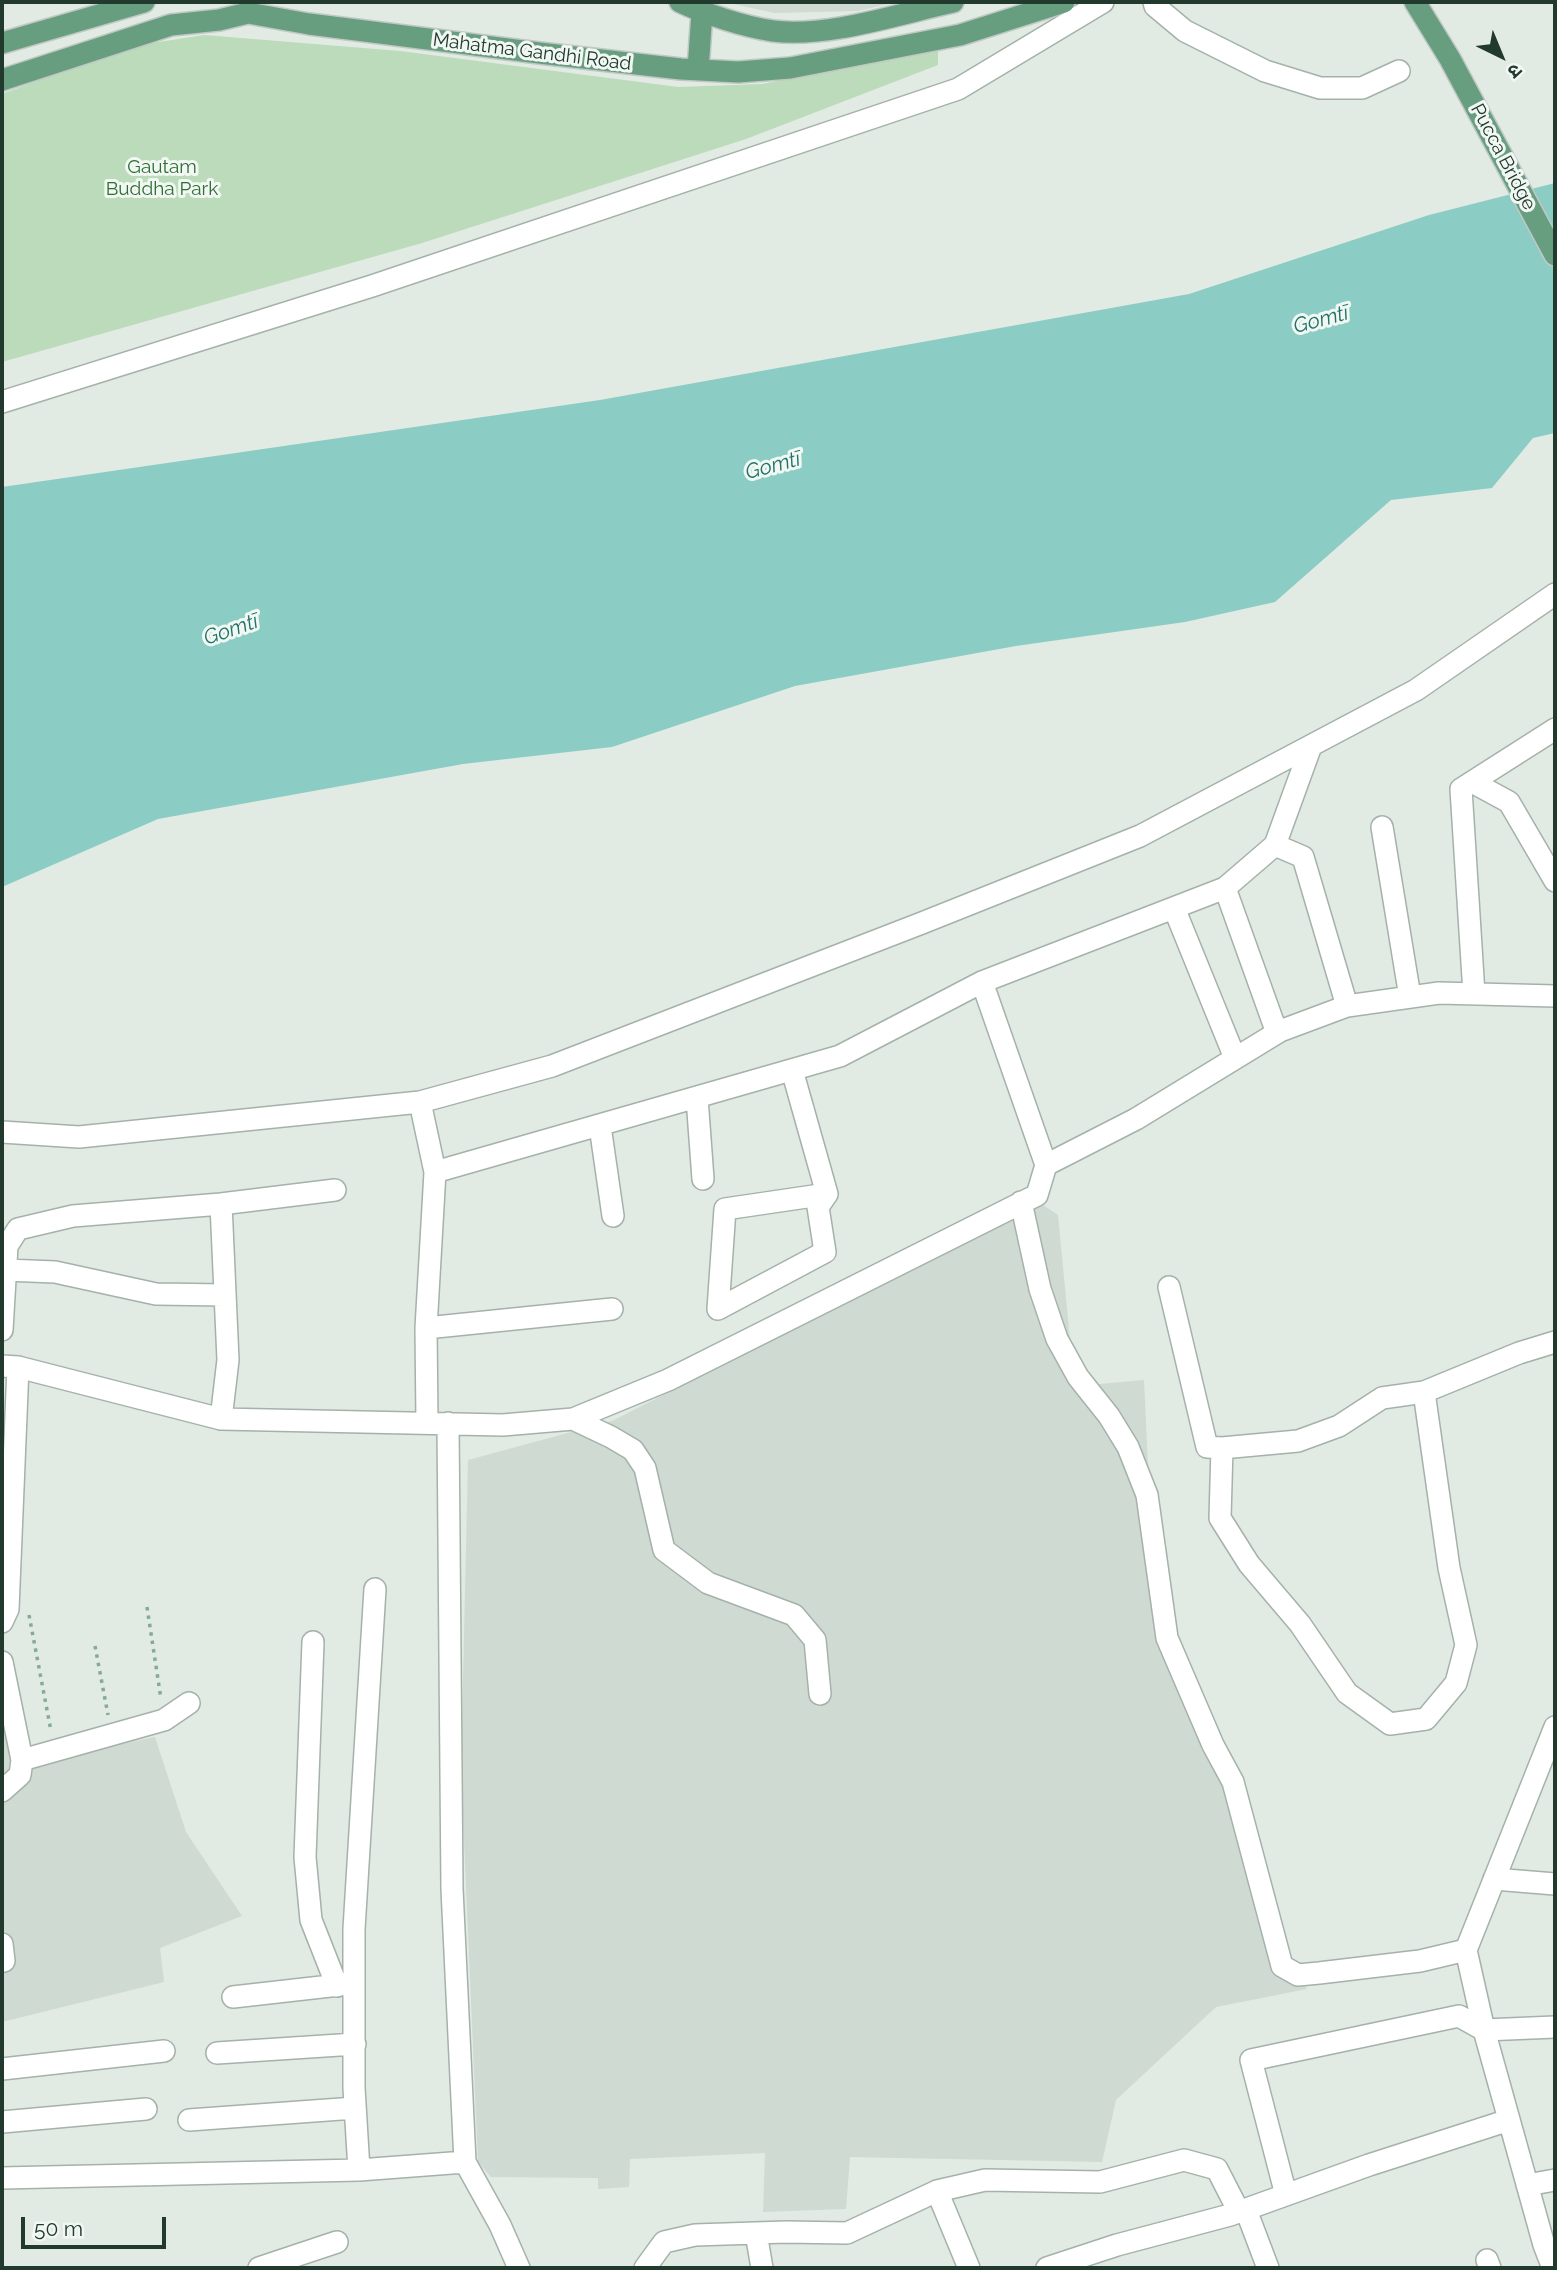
<!DOCTYPE html>
<meta charset="utf-8">
<style>
body{margin:0}
#map{position:relative;width:1557px;height:2270px;overflow:hidden;background:#e1eae3;font-family:Raleway,"Noto Sans Devanagari",sans-serif}
canvas{display:block}
.frame{position:absolute;inset:0;border:4px solid #223a2d;pointer-events:none}
.north{position:absolute;left:1466px;top:21px;width:70px;height:70px;-webkit-text-stroke:5px #f1f7f2;paint-order:stroke;rotate:137deg;font-size:19px;font-weight:700;line-height:28px;text-align:center;color:#223a2d}
.north::after{content:'';display:block;margin:auto;width:24px;height:32px;background:#223a2d;clip-path:polygon(50% 0,100% 100%,50% 72%,0 100%)}
.scale{position:absolute;left:21px;top:2217px;width:145px;height:32px;box-sizing:border-box;border:4px solid #223a2d;border-top:0;padding-left:9px;font-size:21px;line-height:24px;white-space:nowrap;color:#223a2d;-webkit-text-stroke:5px #f1f7f2;paint-order:stroke}
</style>
<div id="map">
<canvas width="1557" height="2270"></canvas>
<div class="frame"></div>
<div class="north">उ</div>
<div class="scale">50 m</div>
</div>
<script>
const ctx = document.querySelector('canvas').getContext('2d');
ctx.lineJoin = 'round';
function fillPath(path, color) { ctx.fillStyle = color; ctx.fill(path, 'evenodd'); }
function trace(path, color, width, dash) { ctx.strokeStyle = color; ctx.lineWidth = width; ctx.lineCap = dash ? 'butt' : 'round'; ctx.setLineDash(dash || []); ctx.stroke(path); }
function write(font, color, halo, rows, align = 'center') {
  ctx.font = font + ' Raleway,sans-serif'; ctx.lineWidth = 6; ctx.setLineDash([]); ctx.textBaseline = 'middle'; ctx.strokeStyle = halo; ctx.fillStyle = color; for (const [text, x, y, turn = 0] of rows) {
    ctx.save(); ctx.translate(x, y); ctx.rotate((+turn || 0) * Math.PI / 180); ctx.textAlign = isNaN(turn) ? turn : align; if (halo) ctx.strokeText(text, 0, 0); ctx.fillText(text, 0, 0); ctx.restore();
  }
}
fillPath(new Path2D(`
 M725,2H898L857,11L774,13Z
 M1040,1203L1058,1215L1073,1371L1078,1386L1144,1380L1151,1530L1189,1684L1243,1782L1271,1933L1307,1989L1216,2007L1116,2100L1102,2162L850,2157L846,2209L763,2212L765,2153L630,2159L629,2187L598,2189V2178L491,2177L478,2162L461,1771L468,1460L612,1421Z
 M2,1709L28,1763L155,1737L186,1832L242,1916L160,1948L164,1982L2,2022Z`), '#cfdad2');
fillPath(new Path2D(`
 M204,35L400,51L678,87L762,84L938,50V65L746,139L422,243L2,362V94L127,47Z`), '#bbdbba');
fillPath(new Path2D(`
 M1555,183V433L1533,438L1492,488L1391,500L1275,602L1185,622L1016,646L795,686L612,747L463,764L158,819L2,887V487L600,400L1189,294L1429,215Z`), '#8bcdc4');
const minor = new Path2D(`
 M1154,2L1155,6L1185,31L1265,71L1320,88H1362L1399,71
 M2,402L372,286L958,89L1103,2
 M1472,782L1509,802L1555,881
 M1382,827L1410,997
 M1275,845L1303,857L1347,1006
 M1225,888L1277,1033
 M1174,908L1235,1058
 M982,982L1046,1165
 M1474,994L1461,789L1555,729
 M697,1098L703,1179
 M600,1126L613,1216
 M2,1132L79,1137L420,1102
 M435,1172L420,1102L552,1066L922,923L1140,836L1416,690L1555,594
 M1021,1202L1040,1289L1057,1339L1078,1377L1109,1416L1128,1447L1147,1495L1167,1638L1213,1745L1233,1782L1282,1966L1298,1975L1319,1973L1420,1961L1466,1950
 M221,1204L228,1360L221,1419
 M5,1270L55,1272L156,1294L225,1295
 M1169,1287L1207,1447L1222,1448L1298,1441L1339,1426L1382,1398L1424,1392L1519,1353L1555,1342
 M718,1309L825,1252L818,1207L827,1194L792,1070
 M718,1309L725,1209L827,1194
 M426,1328L612,1309
 M2,1330L7,1246L18,1229L73,1216L221,1204L335,1190
 M2,1366L18,1367L221,1419L503,1425L573,1419L668,1380L1037,1195L1046,1165L1136,1119L1280,1031L1347,1006L1439,993L1555,996
 M573,1419L611,1437L633,1450L645,1468L664,1550L708,1583L794,1615L815,1640L820,1694
 M427,1423L426,1328L435,1172L840,1056L982,982L1225,888L1275,845L1311,746
 M448,1423L452,1889L465,2162L500,2225L519,2268
 M1222,1448L1220,1518L1249,1564L1300,1624L1347,1693L1390,1724L1426,1719L1456,1683L1466,1645L1449,1568L1424,1392
 M2,1622L8,1609L18,1367
 M313,1642L305,1857L311,1920L337,1986
 M2,1662L22,1760L164,1720L189,1703
 M2,1791L20,1775L22,1760
 M1494,1879L1555,1884
 M2,1944L4,1961
 M233,1997L348,1984
 M217,2053L355,2044
 M2,2069L164,2051
 M189,2120L355,2108
 M2,2122L146,2109
 M359,2170L354,2088V1929L375,1589
 M2,2178L359,2170L465,2162
 M1527,2185L1555,2180
 M937,2191L969,2268
 M1286,2195L1251,2060L1459,2016L1484,2030L1555,2027
 M1246,2210L1268,2268
 M756,2233L762,2268
 M1487,2260L1490,2268
 M259,2268L337,2242
 M645,2268L664,2242L695,2235L786,2232L847,2233L937,2191L985,2180L1100,2182L1184,2160L1217,2169L1239,2212
 M1047,2268L1117,2245L1230,2215L1369,2165L1509,2120
 M1553,2268L1544,2245L1484,2030L1466,1950L1555,1727`);
const major = new Path2D(`
 M680,2C705,14 745,27 773,31C827,38 899,14 953,2
 M1415,2L1450,59L1555,255
 M2,43L144,2
 M698,70L702,12
 M2,80L171,25L219,20L248,13L309,24L539,53L681,69L738,72L790,68L960,35L1064,2`);
trace(minor, '#a4b2a9', 24);
trace(major, '#c1c8c4', 24);
trace(new Path2D(`
 M147,1607L161,1699
 M29,1615L51,1731
 M95,1646L108,1715`), '#83ac93', 3.5, [3.5, 5]);
trace(minor, '#fff', 21);
trace(major, '#679e80', 21);
write('19px', '#223a2d', '#f1f7f2', [
 ["Mahatma Gandhi Road",532,52,7],
 ["Pucca Bridge",1503,157,62]
]);
write('19px', '#2f6e35', '#f1f7f2', [
 ["Gautam",162,167],
 ["Buddha Park",162,189]
]);
write('italic 21px', '#207268', '#f1f7f2', [
 ["Gomtī",1321,320,-15],
 ["Gomtī",773,466,-15],
 ["Gomtī",231,630,-19]
]);
</script>
